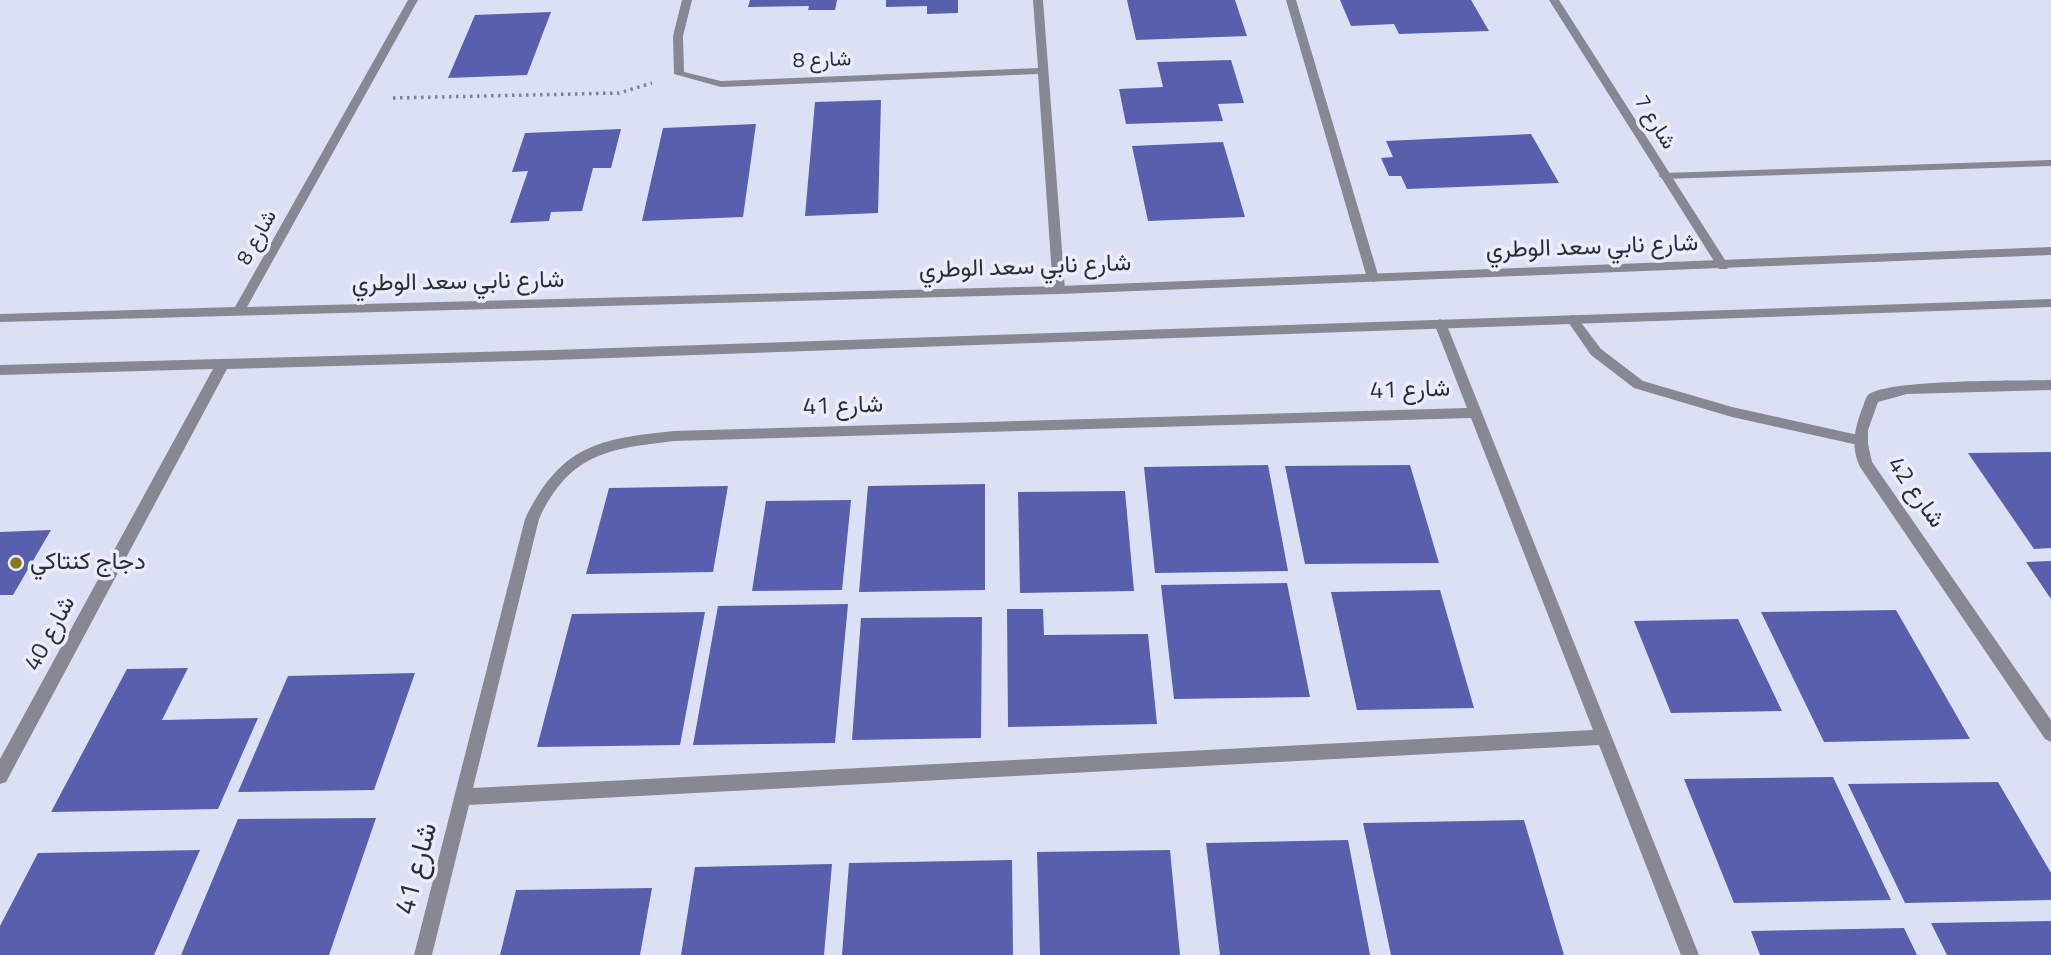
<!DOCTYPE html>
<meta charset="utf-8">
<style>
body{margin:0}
canvas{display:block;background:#dce0f4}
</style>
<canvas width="2051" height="955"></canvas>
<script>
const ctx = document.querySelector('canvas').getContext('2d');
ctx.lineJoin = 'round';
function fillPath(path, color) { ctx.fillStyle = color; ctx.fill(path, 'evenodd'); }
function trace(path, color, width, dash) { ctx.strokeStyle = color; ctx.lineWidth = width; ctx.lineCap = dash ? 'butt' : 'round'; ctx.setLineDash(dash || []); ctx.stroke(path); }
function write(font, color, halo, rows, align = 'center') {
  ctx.font = font + ' "Titillium Web",Vazirmatn,sans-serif'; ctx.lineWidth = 7; ctx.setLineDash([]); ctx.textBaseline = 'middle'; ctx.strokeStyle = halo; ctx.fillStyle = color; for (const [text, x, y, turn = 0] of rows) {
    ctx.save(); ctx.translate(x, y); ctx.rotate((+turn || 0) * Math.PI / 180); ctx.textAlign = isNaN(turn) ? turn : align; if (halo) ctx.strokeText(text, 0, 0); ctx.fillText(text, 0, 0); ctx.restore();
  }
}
fillPath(new Path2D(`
 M750,0H837L835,10H808L809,6L748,7Z
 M886,0H958V13L927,14V6L886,7Z
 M1127,0H1235L1247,36L1136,40Z
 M1340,0H1471L1489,31L1399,34L1394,24L1351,26Z
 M551,12L527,75L448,78L475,15Z
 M1231,60L1244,103L1218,104L1223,121L1126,124L1119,89L1163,87L1157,62Z
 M881,100L878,213L805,216L815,102Z
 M756,124L743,217L642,221L663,128Z
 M621,129L611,168H593L582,211L551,212L549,221L510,223L528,171L512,172L525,133Z
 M1531,134L1559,183L1407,189L1401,176H1389L1381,158L1393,157L1386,141Z
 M1223,142L1245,217L1148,221L1132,146Z
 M2051,452V548L2034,549L1968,453Z
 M1268,465L1288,571L1155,573L1144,467Z
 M1410,465L1439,563L1305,564L1285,466Z
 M985,484V590L859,592L868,486Z
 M728,486L713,572L586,574L609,488Z
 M1125,491L1134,591L1020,593L1018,492Z
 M851,500L842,590L752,591L766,501Z
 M51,530L13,595H0V532Z
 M2051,561V599L2026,562Z
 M1287,583L1310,697L1174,699L1161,585Z
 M1440,590L1474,708L1357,710L1331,592Z
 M848,604L835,743L693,745L718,606Z
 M1007,609H1043L1044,635L1148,634L1157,724L1008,727Z
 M1896,610L1970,739L1824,742L1761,612Z
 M705,612L680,745L537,747L572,614Z
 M982,617L981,738L852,740L861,618Z
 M1738,619L1782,711L1671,713L1634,621Z
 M188,668L162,720L258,718L218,809L51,812L127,669Z
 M415,673L374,790L238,792L288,676Z
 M1833,777L1891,900L1734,903L1684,779Z
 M1998,782L2051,873V900L1905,903L1848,784Z
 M376,818L329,955H181L238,819Z
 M1524,820L1564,955H1391L1363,823Z
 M1348,840L1370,955H1220L1206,843Z
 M200,850L154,955H0V926L38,853Z
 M1170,850L1180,955H1040L1037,852Z
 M1012,860L1013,955H842L849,863Z
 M832,864L824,955H681L695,867Z
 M652,888L640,955H500L516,890Z
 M2051,921V955H1947L1931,923Z
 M1904,928L1917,955H1760L1751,931Z`), '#585fad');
trace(new Path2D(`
 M393,98L619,93L652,83`), '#808391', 3.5, [2.5, 4.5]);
fillPath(new Path2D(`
 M2051,160V166L1664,179L1658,176L1664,173Z
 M1572,315L1576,316L1601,349L1643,381L1732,407L1858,435L1865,440L1858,445L1732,417L1634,388L1591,355L1566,319Z`), '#878891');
fillPath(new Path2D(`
 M682,0H692L683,36L684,72L721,81L1038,68L1033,0H1043L1065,290L1063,293H1055L1053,290L1038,74L721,87L674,74L673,36Z
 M1286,0H1296L1379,278L1377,281L1373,282L1367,278Z
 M1549,0H1559L1727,263L1729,266L1727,269H1719Z
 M1440,319L1446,323L1699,955H1681L1599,745L469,805L432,955H414L525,519C561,445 598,439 674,431L1467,408L1434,323ZM1471,418L1593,730L473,788L539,519C570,453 608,449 674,441Z
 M2051,380V390L1907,394L1878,402L1868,430V444L1872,462L2051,720V742L2045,739L1860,467C1850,445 1855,426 1864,404C1864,403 1867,395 1868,395C1886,379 2021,381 2051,380Z`), '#878891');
fillPath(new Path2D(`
 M408,0H418L247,307L1059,286L2051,247V255L1059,294L0,322V314L235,307Z
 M2051,299V307L553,360L227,369L6,782L0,784V759L213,369L0,375V365L553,350Z`), '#878891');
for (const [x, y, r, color] of [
 [16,563,7,"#887619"]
]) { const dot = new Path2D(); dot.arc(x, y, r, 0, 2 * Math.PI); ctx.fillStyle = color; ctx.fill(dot); trace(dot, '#eaedfe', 2.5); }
write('21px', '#2c2e36', '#eaedfe', [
 ["شارع 8",822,61,-2],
 ["شارع 7",1654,123,58],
 ["شارع 8",258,238,-61]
]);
write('24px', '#2c2e36', '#eaedfe', [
 ["شارع نابي سعد الوطري",1592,248,-2],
 ["شارع نابي سعد الوطري",1025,268,-2],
 ["شارع نابي سعد الوطري",458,283,-1],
 ["شارع 41",1410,391,-2],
 ["شارع 41",843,407,-2],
 ["شارع 42",1915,493,55],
 ["شارع 40",51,634,-62]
]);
write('24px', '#2c2e36', '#eaedfe', [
 ["دجاج كنتاكي",30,563]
], 'left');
write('28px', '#2c2e36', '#eaedfe', [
 ["شارع 41",418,869,-75]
]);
</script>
